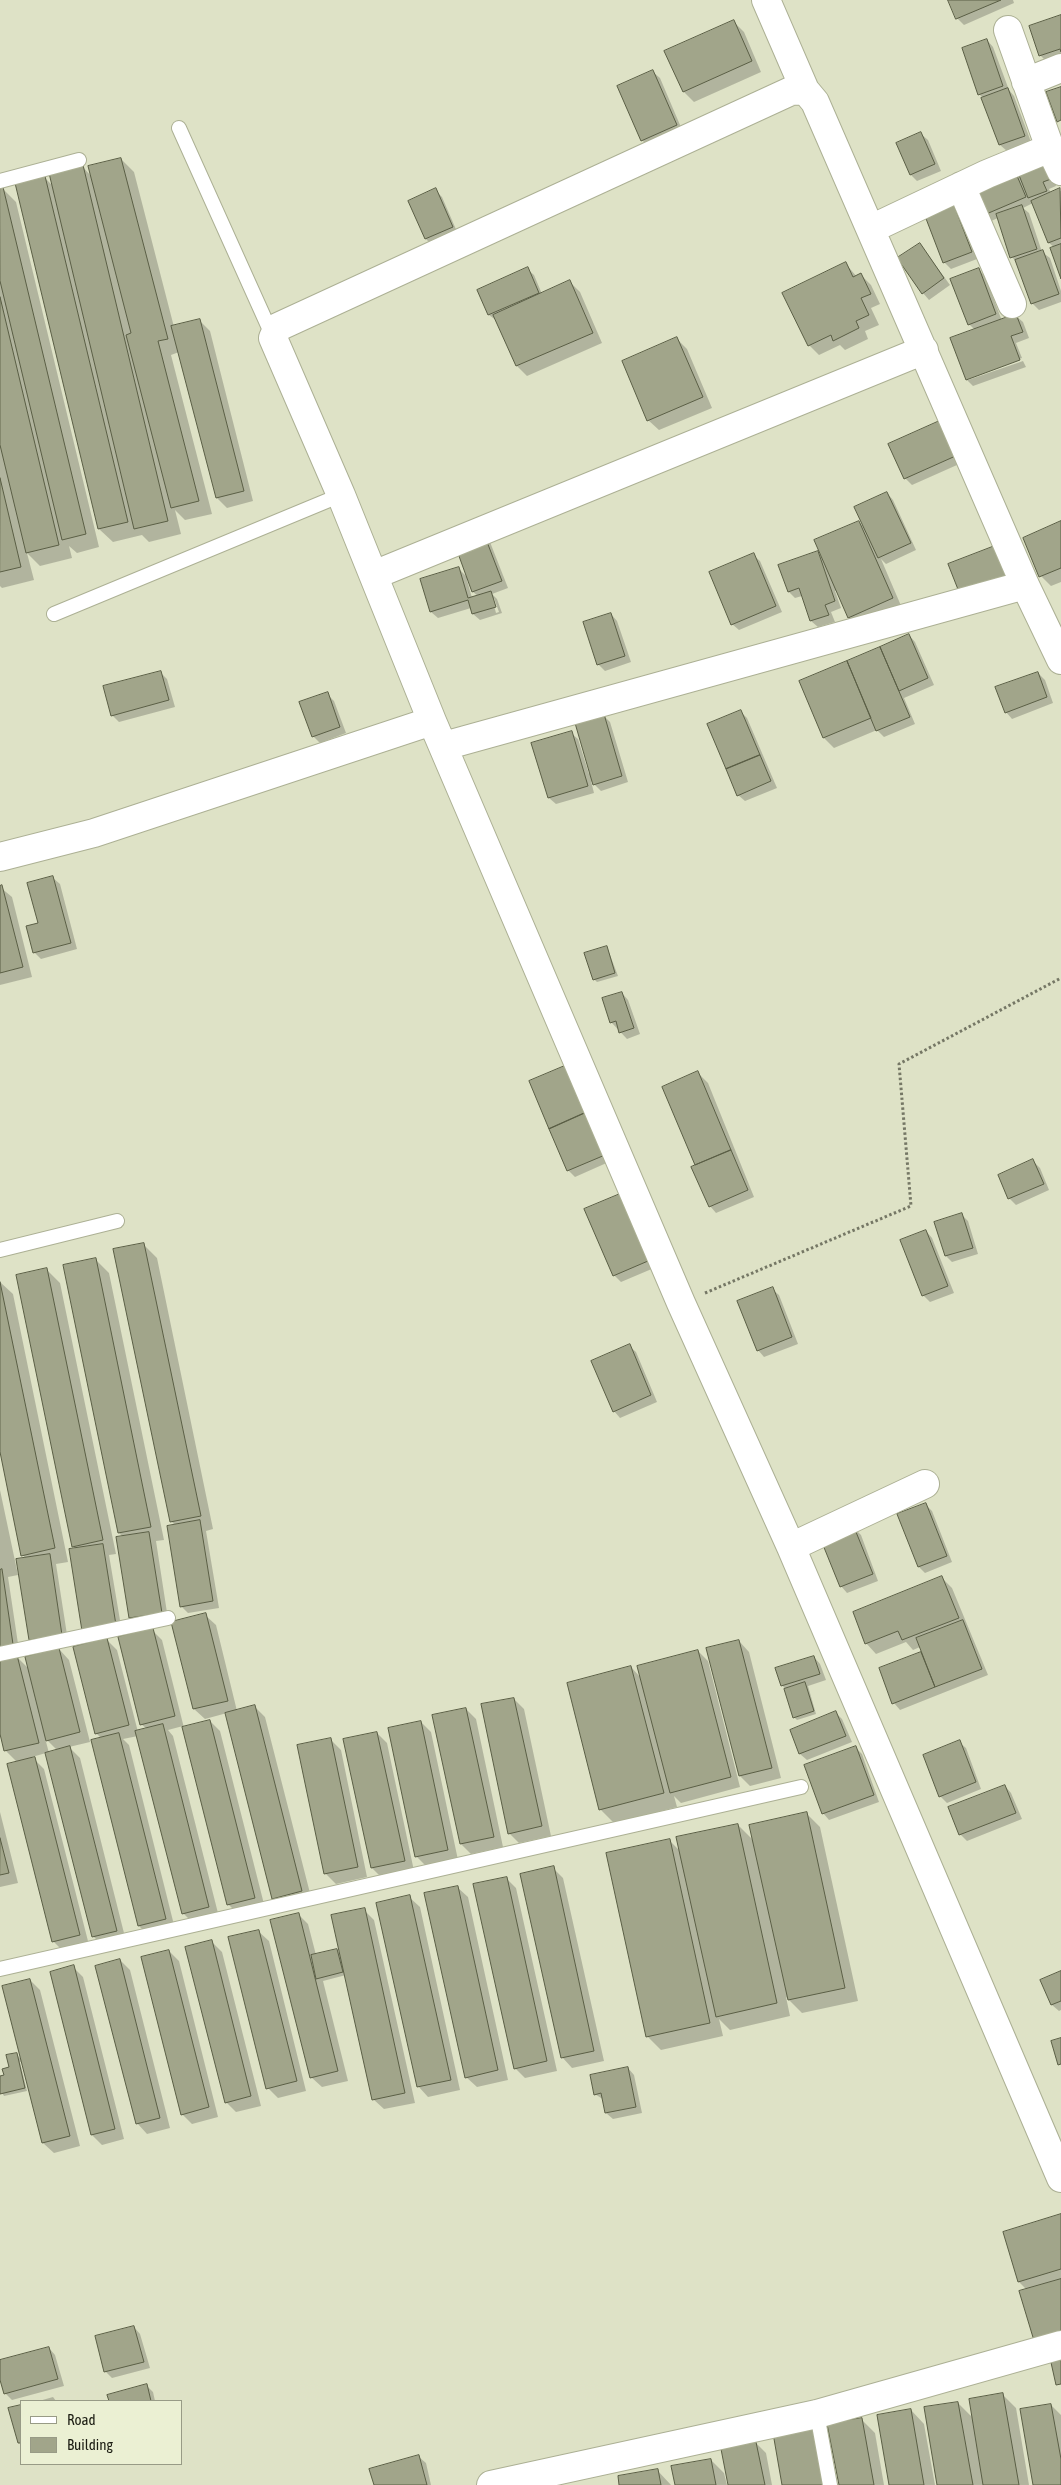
<!DOCTYPE html>
<style>
body{margin:0}
#map{position:relative;width:1061px;height:2485px;overflow:hidden;background:#dee2c6;font-family:"Asap Condensed",sans-serif}
canvas{display:block}
.legend{position:absolute;left:20px;top:2400px;width:162px;height:65px;box-sizing:border-box;background:#ebf0d3;border:1px solid #989b86;margin:0;padding:6px 9px;list-style:none;font-size:15px;color:#1b1c12}
.legend li{display:flex;align-items:center;gap:10px;height:25px}
.legend b{width:25px;border:1px solid #989b86}
</style>
<div id="map">
<canvas width="1061" height="2485"></canvas>
<ul class="legend">
<li><b style="height:6px;background:#fff"></b>Road</li>
<li><b style="height:14px;background:#a1a58a"></b>Building</li>
</ul>
</div>
<script>
const ctx = document.querySelector('canvas').getContext('2d');
ctx.lineJoin = 'round';
function fillPath(path, color) { ctx.fillStyle = color; ctx.fill(path, 'evenodd'); }
function trace(path, color, width, dash) { ctx.strokeStyle = color; ctx.lineWidth = width; ctx.lineCap = dash ? 'butt' : 'round'; ctx.setLineDash(dash || []); ctx.stroke(path); }
fillPath(new Path2D(`
 M949,0H1013L1014,3L964,25L957,18Z
 M1061,16V57L1047,62L1040,55Z
 M734,22L744,32L761,72L694,102L684,92Z
 M987,40L993,47L1009,90L1014,96L1031,142L1007,151L1000,145L983,98L979,94Z
 M653,72L660,78L683,132L649,147L642,140Z
 M921,134L928,140L941,171L917,181L911,175Z
 M121,159L134,172L174,327L200,321L210,331L253,501L227,508L217,498L179,352L171,355L212,514L185,520L175,510L181,534L149,542L142,535L113,542L99,529L44,177L54,187L82,166L91,176Z
 M1050,168L1056,186L1049,189L1051,193L1061,191V276L1055,248L1049,243L1033,203L1023,208L1029,213L1042,252L1050,258L1061,291V302L1039,310L1032,303L1018,264L1012,257L998,218L991,221L985,214L1015,172L1022,179Z
 M2,188L16,202L99,547L77,553L69,546L72,558L40,566L27,553L34,580L2,588L0,586V189Z
 M435,190L442,197L458,234L432,245L426,239L409,201Z
 M954,207L960,214L977,259L951,269L944,262Z
 M920,244L950,285L929,300L923,293Z
 M846,264L857,277L861,275L871,285L880,304L871,308L879,325L865,331L868,339L845,350L840,345L819,355L809,345Z
 M527,269L534,275L542,294L570,282L580,292L602,343L527,376L517,366L497,321L489,315L478,291Z
 M978,269L985,276L1002,321L1016,316L1023,322L1029,338L1016,343L1022,358L968,378V380L1023,361L1026,367L973,386L967,380L975,330L969,324Z
 M677,339L687,349L712,408L659,430L648,420Z
 M944,421L966,461L912,485L905,478Z
 M887,493L893,500L916,550L886,564L881,559L902,608L859,627L849,617L837,590L835,591L841,608L831,612L835,622L818,627L811,621L802,596L795,598L789,592L817,552L823,558L859,522L866,529Z
 M1061,523V582L1051,586L1041,576Z
 M484,536L490,542L508,588L492,594L497,599L502,613L480,620L473,614L471,608L438,618L431,612L459,569L468,578ZM469,579L473,592L478,596L472,598L467,580ZM492,598H494L499,612L496,613Z
 M753,555L760,561L782,612L739,630L732,624Z
 M611,614L617,621L631,662L605,671L598,664Z
 M909,635L915,642L934,685L904,698L915,724L884,737L877,730L834,748L824,738L800,682Z
 M160,672L167,679L175,707L119,722L112,715Z
 M1038,673L1045,680L1053,703L1012,719L1006,712Z
 M327,694L334,701L346,733L320,743L313,736Z
 M740,711L747,718L777,788L745,801L738,795Z
 M604,716L610,722L628,782L601,791L591,781L594,793L556,804L549,798L571,733L578,739L589,774H591Z
 M53,878L60,884L77,949L41,959L34,952L39,924Z
 M0,887L12,897L32,977L0,985Z
 M607,947L618,976L597,982L594,979Z
 M622,993L628,1000L640,1034L627,1039L611,1022Z
 M698,1073L708,1083L754,1197L716,1213L710,1206L696,1166L663,1087Z
 M531,1081L611,1161L575,1177L568,1170Z
 M1033,1161L1040,1168L1049,1190L1016,1205L1009,1198Z
 M619,1195L654,1268L621,1282L614,1275Z
 M962,1215L968,1221L978,1254L952,1262L946,1256L936,1223Z
 M926,1231L932,1238L954,1293L930,1302L923,1295Z
 M144,1245L157,1258L213,1529L206,1531L219,1608L188,1613L181,1606L175,1525L171,1521Z
 M96,1260L109,1273L164,1540L156,1541L168,1619L137,1624L130,1617L123,1537L119,1533Z
 M47,1270L60,1283L116,1554L109,1555L122,1632L90,1637L76,1550L73,1546Z
 M0,1282L13,1294L68,1562L56,1564L68,1641L37,1646L31,1640L18,1560L26,1559L23,1555L0,1445Z
 M772,1289L779,1295L798,1344L764,1357L758,1350Z
 M629,1346L636,1352L657,1402L620,1418L614,1411Z
 M0,1490L18,1575L8,1577L20,1657H17L29,1669L59,1649L69,1660L90,1742L69,1747L80,1758L126,1941L103,1946L93,1936L46,1753L32,1757L44,1769L89,1945L63,1951L53,1941L18,1763L6,1751L0,1729ZM45,1738L58,1751L49,1753Z
 M926,1505L932,1511L952,1562L925,1573L919,1567Z
 M854,1528L861,1535L878,1581L847,1593L841,1586Z
 M942,1578L952,1588L988,1675L900,1710L894,1703L880,1669L922,1652L920,1647L913,1650L906,1642L876,1654L866,1643Z
 M205,1615L216,1625L237,1711L255,1707L265,1717L312,1901L283,1908L273,1898L227,1713L205,1719L194,1709L173,1623Z
 M152,1630L162,1640L184,1728L210,1721L220,1731L265,1908L238,1914L228,1904L183,1726L168,1730L173,1736L219,1917L193,1923L183,1913L138,1736L123,1739L129,1745L175,1929L149,1936L139,1926L102,1739L96,1733L107,1640L117,1650L138,1732L147,1729L141,1724Z
 M739,1641L749,1652L781,1778L750,1786L740,1776Z
 M698,1651L708,1661L740,1787L681,1803L674,1796L677,1807L614,1823L601,1810L568,1684L631,1667L641,1678Z
 M814,1657L820,1664L826,1680L808,1686L816,1714L797,1720L794,1717L786,1690L782,1685Z
 M514,1699L524,1709L551,1836L519,1843L509,1833Z
 M466,1709L476,1719L503,1847L471,1854L461,1844Z
 M836,1713L842,1719L852,1742L807,1760L800,1754L791,1730Z
 M421,1722L431,1732L458,1860L426,1866L416,1856Z
 M377,1733L387,1743L414,1871L382,1878L372,1868Z
 M330,1739L341,1750L367,1877L336,1884L325,1873Z
 M959,1742L966,1748L981,1789L947,1803L940,1796Z
 M855,1747L862,1754L879,1802L829,1820L823,1813Z
 M1005,1786L1011,1793L1022,1819L967,1841L960,1834Z
 M0,1812L18,1883L0,1887Z
 M806,1813L820,1827L858,2001L802,2013L786,1997L790,2016L730,2030L719,2019L723,2036L661,2050L647,2036L669,1840L680,1851L738,1825L754,1841Z
 M553,1868L563,1878L604,2061L572,2068L562,2057Z
 M506,1878L516,1888L557,2071L525,2078L515,2068Z
 M457,1887L468,1897L508,2080L477,2087L466,2077Z
 M409,1897L420,1907L460,2090L428,2097L418,2086Z
 M364,1910L374,1920L415,2103L384,2109L373,2099L346,1975L323,1981L348,2081L322,2087L311,2077L298,1914L308,1924L316,1955L337,1950L341,1954Z
 M258,1931L269,1941L306,2091L278,2098L268,2088Z
 M211,1941L222,1952L261,2106L236,2112L226,2102Z
 M169,1951L179,1961L218,2117L192,2124L182,2114Z
 M120,1960L130,1970L170,2128L147,2134L137,2123Z
 M73,1967L83,1977L124,2139L102,2145L92,2135Z
 M1061,1973V2010L1059,2011L1052,2005Z
 M30,1980L40,1990L80,2146L54,2153L43,2143L23,2061L20,2062L27,2091L4,2096L0,2089V2077L5,2076L16,2054L22,2060Z
 M628,2068L634,2075L642,2113L613,2119L606,2113L604,2100L595,2094Z
 M1061,2215V2349L1027,2290L1019,2282Z
 M134,2327L140,2334L150,2368L112,2378L106,2372L96,2337Z
 M49,2348L55,2355L64,2386L12,2400L5,2393L0,2375V2361Z
 M146,2385L153,2392L155,2401H110L109,2395Z
 M1003,2395L1016,2408L1029,2485H939L958,2403L973,2418Z
 M53,2397L56,2401H39Z
 M1051,2405L1061,2415V2485H1034Z
 M911,2410L924,2424L935,2485H890Z
 M861,2419L875,2433L884,2485H840Z
 M756,2443L766,2453L772,2485H730Z
 M419,2457L426,2463L431,2485H375Z
 M711,2460L724,2473L727,2485H676Z
 M657,2470L671,2485H621Z`), '#0003');
const building = new Path2D(`
 M948,0H1001L956,19Z
 M1061,15V52L1060,49L1039,56L1029,26Z
 M734,20L752,61L683,92L664,51Z
 M987,39L1003,86L978,95L962,48Z
 M653,70L677,125L641,141L617,86Z
 M1061,87V120L1057,122L1046,92Z
 M1008,88L1025,136L999,145L981,98Z
 M921,132L935,164L910,175L896,143Z
 M121,158L168,339L158,341L199,501L171,508L126,335L131,333L88,166Z
 M1043,160L1051,179L1043,182L1047,191L1028,198L1017,170Z
 M83,165L168,521L134,529L49,173Z
 M1015,171L1026,197L984,215L972,189Z
 M45,176L128,522L98,529L15,183Z
 M0,187H3L86,534L62,540L0,281Z
 M436,188L453,227L425,239L408,201Z
 M1060,188L1061,238L1048,243L1031,201Z
 M954,205L972,252L943,263L925,216Z
 M1022,205L1037,249L1010,258L996,214Z
 M920,243L944,278L922,294L897,258Z
 M1061,244V279L1050,248Z
 M1043,250L1059,294L1031,304L1015,260Z
 M846,262L853,277L861,273L871,294L861,298L869,315L856,321L859,328L833,341L831,335L808,346L782,293Z
 M528,267L539,293L488,315L477,290Z
 M979,268L996,314L968,325L950,279Z
 M570,280L593,333L516,366L493,315Z
 M0,297L59,545L26,553L0,445Z
 M1016,314L1023,332L1011,336L1020,360L966,380L950,338Z
 M200,319L244,491L216,498L171,326Z
 M677,337L703,397L647,421L622,361Z
 M944,419L960,454L904,479L888,444Z
 M0,478L21,567L0,572Z
 M887,492L911,543L878,558L854,507Z
 M859,521L893,598L848,618L814,540Z
 M1061,521V568L1039,577L1023,538Z
 M484,534L502,581L472,592L455,545Z
 M1000,544L1013,576L961,597L948,564Z
 M818,551L835,601L825,605L829,615L810,621L799,588L788,592L778,565Z
 M754,553L776,606L731,625L709,572Z
 M459,567L468,598L491,591L496,607L472,614L468,600L430,612L420,579Z
 M611,613L625,656L597,665L583,622Z
 M909,634L928,678L899,691L880,647Z
 M880,647L910,717L876,731L847,661Z
 M847,661L871,718L823,738L799,681Z
 M161,671L169,700L111,716L103,686Z
 M1038,672L1047,697L1005,713L995,687Z
 M328,692L340,727L312,737L299,702Z
 M741,710L760,755L726,769L707,724Z
 M604,714L622,776L593,785L575,723Z
 M572,731L588,786L548,798L531,743Z
 M760,755L771,781L737,796L726,769Z
 M53,876L71,943L33,953L26,926L38,923L27,883Z
 M2,885L23,967L0,973V886Z
 M607,946L615,973L593,980L584,953Z
 M622,992L634,1028L619,1033L616,1021L610,1023L602,998Z
 M567,1065L587,1112L549,1129L529,1081Z
 M698,1071L731,1150L695,1165L662,1087Z
 M587,1112L605,1155L567,1171L549,1129Z
 M731,1150L748,1190L709,1207L691,1167Z
 M1033,1159L1044,1184L1008,1199L998,1175Z
 M620,1194L648,1261L613,1276L584,1209Z
 M962,1213L973,1248L945,1256L934,1222Z
 M926,1230L948,1286L922,1296L900,1240Z
 M144,1243L201,1516L170,1522L113,1249Z
 M96,1258L151,1527L118,1533L63,1265Z
 M47,1268L103,1540L72,1547L16,1275Z
 M0,1282L55,1548L21,1556L0,1452Z
 M773,1287L792,1337L757,1351L737,1301Z
 M630,1344L651,1395L613,1412L591,1361Z
 M926,1503L947,1556L918,1567L897,1514Z
 M200,1520L213,1601L180,1607L167,1526Z
 M854,1527L873,1574L840,1587L821,1540Z
 M149,1532L162,1613L129,1618L116,1537Z
 M103,1544L116,1625L82,1631L69,1549Z
 M50,1554L62,1635L29,1640L16,1559Z
 M2,1569L14,1651L0,1653V1570Z
 M942,1576L959,1618L902,1640L898,1631L865,1644L853,1612Z
 M206,1613L228,1701L193,1709L171,1622Z
 M963,1620L982,1669L935,1687L916,1638Z
 M153,1628L175,1716L140,1725L118,1637Z
 M107,1638L129,1725L95,1734L73,1647Z
 M739,1640L772,1768L739,1776L706,1648Z
 M59,1648L80,1732L46,1741L25,1657Z
 M698,1650L731,1777L670,1793L637,1666Z
 M921,1652L935,1687L892,1704L879,1668Z
 M17,1655L39,1743L4,1751L0,1734V1660Z
 M814,1656L820,1674L781,1686L775,1668Z
 M631,1666L664,1793L599,1810L567,1683Z
 M805,1682L814,1711L793,1718L784,1689Z
 M514,1698L542,1826L508,1834L481,1704Z
 M255,1705L302,1891L272,1899L225,1713Z
 M466,1708L494,1837L460,1844L432,1715Z
 M836,1711L846,1736L799,1754L790,1730Z
 M210,1720L255,1898L227,1905L182,1727Z
 M421,1721L448,1850L415,1857L388,1728Z
 M163,1724L209,1907L182,1914L135,1731Z
 M377,1732L405,1861L371,1868L343,1739Z
 M119,1733L166,1919L138,1926L91,1740Z
 M331,1738L358,1867L324,1874L297,1745Z
 M960,1740L976,1782L939,1797L923,1755Z
 M70,1746L117,1931L92,1937L45,1753Z
 M856,1746L874,1795L822,1814L804,1765Z
 M35,1757L80,1935L52,1942L7,1764Z
 M1005,1785L1016,1813L959,1835L948,1807Z
 M807,1812L845,1988L788,2000L749,1825Z
 M738,1824L777,2003L716,2017L676,1837Z
 M0,1838L9,1873L0,1875Z
 M670,1839L710,2023L646,2037L606,1853Z
 M554,1866L594,2051L561,2058L520,1874Z
 M507,1877L547,2061L514,2069L473,1884Z
 M458,1886L498,2070L465,2078L424,1893Z
 M410,1895L451,2080L417,2087L376,1903Z
 M365,1908L405,2093L372,2100L331,1915Z
 M299,1913L338,2071L310,2078L270,1920Z
 M259,1930L297,2081L266,2089L228,1937Z
 M212,1940L251,2096L225,2103L185,1947Z
 M337,1949L343,1972L316,1979L311,1955Z
 M169,1950L209,2107L181,2115L141,1957Z
 M120,1959L160,2118L136,2124L95,1966Z
 M74,1965L115,2129L91,2135L50,1972Z
 M1061,1971V2001L1051,2005L1040,1980Z
 M30,1979L70,2136L42,2143L2,1986Z
 M1061,2038V2064L1058,2065L1051,2041Z
 M17,2053L25,2088L0,2094V2076L4,2075L2,2069L9,2067L6,2055Z
 M628,2067L636,2107L605,2113L601,2093L594,2095L590,2075Z
 M1061,2214V2269L1018,2282L1003,2232Z
 M1061,2279V2336L1035,2344L1019,2291Z
 M134,2326L144,2362L104,2372L95,2336Z
 M49,2347L58,2379L4,2394L0,2380V2360Z
 M1061,2355V2384L1056,2385L1050,2358Z
 M147,2384L151,2401H109L107,2395Z
 M1003,2393L1019,2485H983L969,2399Z
 M958,2402L973,2485H937L924,2407Z
 M1051,2404L1061,2459V2485H1033L1020,2409Z
 M21,2405V2443H18L8,2408Z
 M911,2409L924,2485H889L877,2415Z
 M862,2418L874,2485H839L827,2424Z
 M815,2426L826,2485H782L773,2433Z
 M756,2442L765,2485H728L721,2449Z
 M419,2455L427,2485H374L369,2469Z
 M711,2459L716,2485H675L671,2466Z
 M658,2469L661,2485H619L618,2476Z`);
fillPath(building, '#a1a58a');
trace(building, '#5a5e45', 1);
const lane = new Path2D(`
 M179,128L273,337
 M0,181L79,160
 M54,614L341,495
 M0,1250L117,1221
 M0,1654L168,1618
 M0,1969L801,1787
 M817,2414L830,2485`);
const street = new Path2D(`
 M766,0L805,90
 M1008,30L1050,148L1061,171
 M1026,82L1061,68
 M961,186L1012,304
 M871,229L987,174L1050,148
 M374,575L924,350
 M1061,660L1025,585L815,102L805,90L791,91L278,327L273,338L341,495L432,721L681,1303L791,1547L1061,2178
 M444,746L1025,585
 M0,857L94,833L432,721
 M791,1547L925,1484
 M491,2485L817,2414L1061,2345`);
trace(lane, '#acb094', 16);
trace(street, '#acb094', 30);
trace(new Path2D(`
 M705,1293L911,1206L899,1064L1061,978`), '#757765', 3, [2.5, 2.5]);
trace(lane, '#fff', 14);
trace(street, '#fff', 28);
</script>
